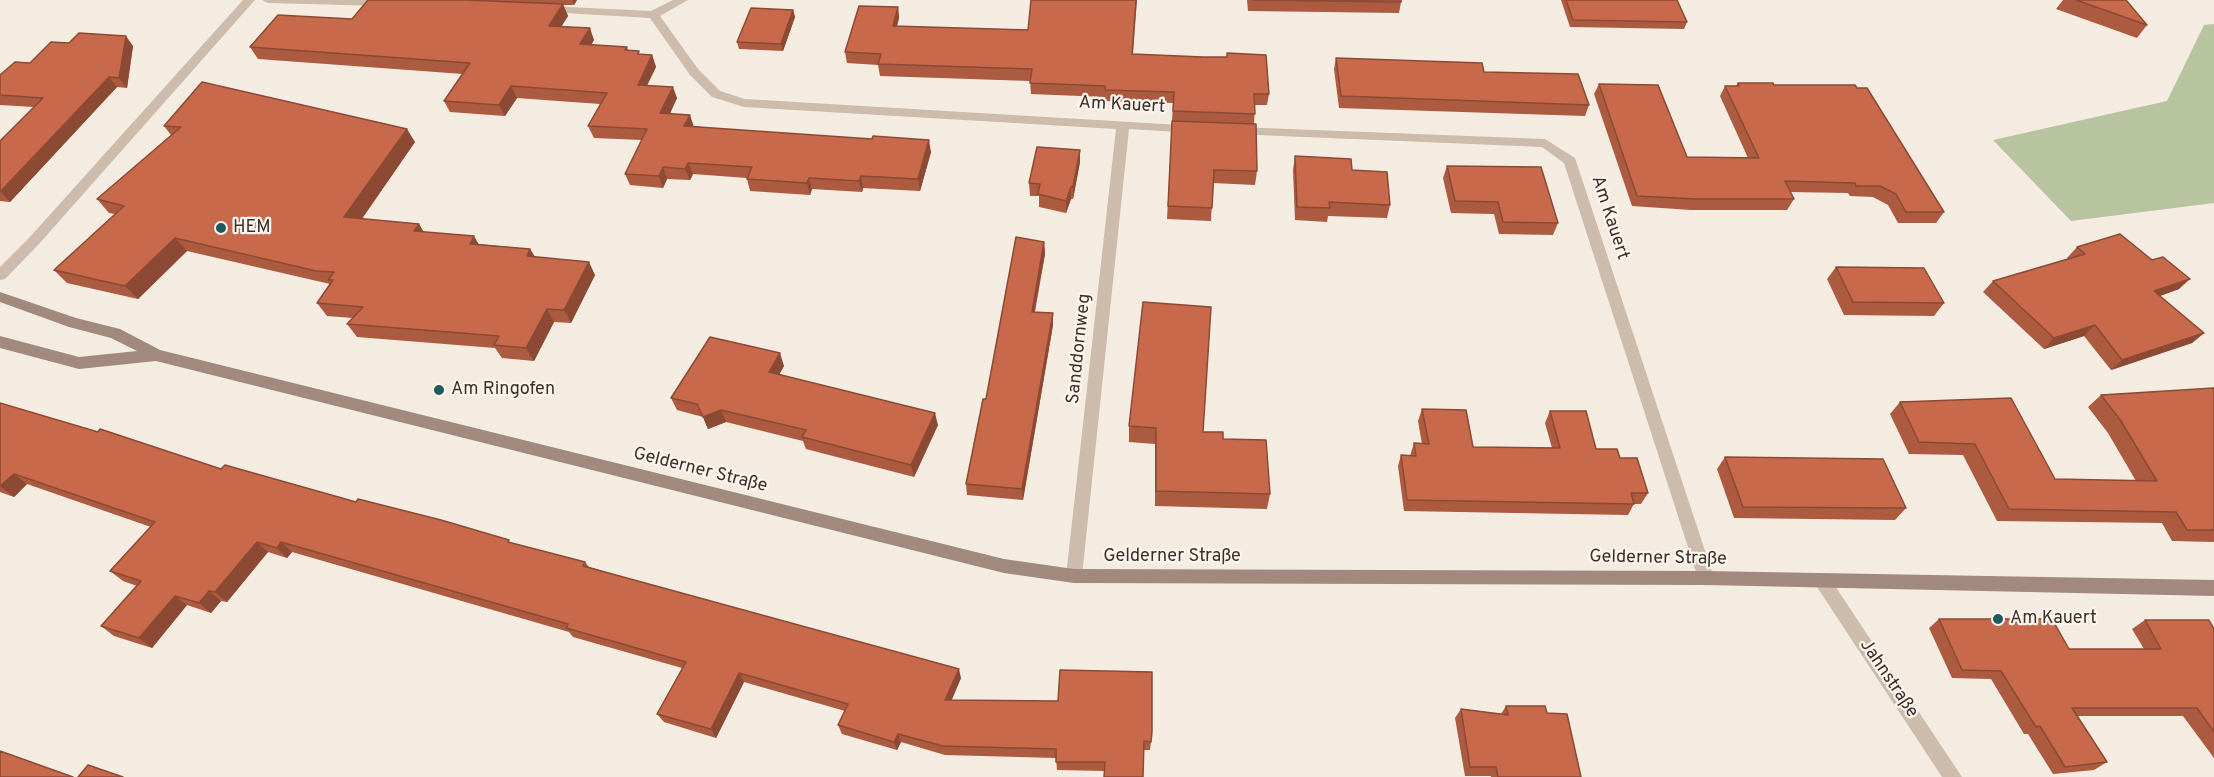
<!DOCTYPE html>
<meta charset="utf-8">
<style>
body{margin:0}
canvas{display:block;background:#f4ebe1}
</style>
<canvas width="2214" height="777"></canvas>
<script>
const ctx = document.querySelector('canvas').getContext('2d');
ctx.lineJoin = 'round';
function fillPath(path, color) { ctx.fillStyle = color; ctx.fill(path, 'evenodd'); }
function trace(path, color, width, dash) { ctx.strokeStyle = color; ctx.lineWidth = width; ctx.lineCap = dash ? 'butt' : 'round'; ctx.setLineDash(dash || []); ctx.stroke(path); }
function write(font, color, halo, rows, align = 'center') {
  ctx.font = font + ' Overpass,sans-serif'; ctx.lineWidth = 4.5; ctx.setLineDash([]); ctx.textBaseline = 'middle'; ctx.strokeStyle = halo; ctx.fillStyle = color; for (const [text, x, y, turn = 0] of rows) {
    ctx.save(); ctx.translate(x, y); ctx.rotate((+turn || 0) * Math.PI / 180); ctx.textAlign = isNaN(turn) ? turn : align; if (halo) ctx.strokeText(text, 0, 0); ctx.fillText(text, 0, 0); ctx.restore();
  }
}
fillPath(new Path2D(`
 M2214,24V203L2071,221L1993,140L2167,101L2204,25Z`), '#b8c4a0');
fillPath(new Path2D(`
 M243,0H255L39,244L5,279L0,280V267L29,238Z
 M262,0H387L391,3L385,6L268,3Z
 M673,0H688L660,16L698,69L720,91L745,99L1197,126L1199,129L1197,132L1193,133L1129,129L1082,576L1080,581L1074,583L1068,581L1066,576L1116,129L744,107L712,97L690,75L650,18L547,12L541,9L547,6L651,11Z
 M1238,127L1545,139L1575,158L1714,578L1712,583L1706,585L1700,583L1698,578L1564,163L1542,147L1234,134L1232,131Z
 M1823,575L1829,577L1962,777H1942L1817,587L1815,582L1817,577Z`), '#cdbbac');
fillPath(new Path2D(`
 M0,292L76,318L120,329L160,350L1004,559L1074,569L1706,571L2214,580V596L1706,585L1074,583L1004,573L156,361L79,369L0,348V336L79,357L137,351L111,338L69,327L0,302Z`), '#a18a7d');
fillPath(new Path2D(`
 M368,0H577L574,5H563L568,16L561,27L594,40L591,45L627,47L628,50L641,55H652L656,67L647,85L677,98L670,114L693,126L931,152L920,191L863,188L862,192L812,189L810,195L750,191L747,179V178L693,174L690,180L667,179L663,188L630,185L625,174L642,140L594,138L588,126L600,104L517,98L505,116L450,112L444,101L463,74L258,59L250,47L352,19Z
 M1137,0L1133,54L1269,94L1267,105H1255L1254,124L1257,171L1255,185L1213,183L1211,221L1167,219L1173,103L1105,101V97L1031,94L1030,81L880,76L878,65L847,63L845,52L898,7L899,18L897,26L1028,30Z
 M1247,0H1401V2L1399,13L1248,11Z
 M1561,0H1677L1687,22L1684,29L1570,27Z
 M2063,0H2126L2147,25L2137,38L2056,9Z
 M793,10L795,17L783,51L739,49L737,42Z
 M133,46L127,88L117,87L10,202L0,201V141L34,107L0,105V75L30,63Z
 M1336,58L1484,72L1589,105L1585,116L1339,108L1334,69Z
 M1738,83L1774,85L1944,212L1936,223H1898L1888,205L1873,197L1850,196L1848,193L1790,192L1794,199L1787,210H1691L1632,206L1594,94L1599,84L1687,157L1748,158L1720,96L1725,86H1736Z
 M164,126L415,142L362,219L479,244L530,249L535,257L595,275L571,323L554,322L534,361L502,358L495,348L357,337L347,324L353,318L327,316L317,303L330,284L187,251L138,299L67,283L54,270L115,214L109,213L97,199L171,135Z
 M1080,150V162L1073,199H1071L1066,213L1039,207V196H1030L1029,183Z
 M1295,156L1352,170L1390,205L1387,218L1328,216L1327,222L1295,220L1293,170Z
 M1447,166L1558,223L1553,235L1499,234L1494,214L1451,213L1443,178Z
 M1044,242L1045,254L1035,312L1053,325L1023,500L967,495L966,484L986,399Z
 M2077,247L2179,289L2160,296L2204,333L2192,343L2111,370L2084,336L2044,349L1983,292L1993,281L2068,259L2067,258Z
 M1836,267L1944,303L1934,316L1844,315L1827,279Z
 M784,366L779,375L938,425L914,477L806,449L803,441L726,422L708,429L703,417L677,410L671,398Z
 M2214,388V542L2172,541L2162,523L1997,521L1963,455L1909,454L1890,414L1900,402L2055,479L2136,481L2108,433L2088,407L2101,395Z
 M0,403L221,469L356,502L585,562L589,567L961,678L951,700L1152,732L1150,750H1144L1104,771L1057,770L1056,758L945,755L901,742L897,750L842,734L838,725L845,711L744,682L716,738L664,722L657,714L682,668L573,637L569,632L292,552L287,558L268,552L227,602L221,601L211,613L187,605L152,648L114,636L101,626L137,586L123,581L110,571L151,527L27,484L14,497L0,492Z
 M1422,409L1473,447L1552,448L1545,423L1550,411L1596,449L1620,458L1648,493L1641,504H1634L1628,515L1404,511L1398,466L1401,455L1410,456L1414,443L1422,444L1418,421Z
 M1129,426L1203,432L1223,439L1270,494L1267,509L1155,506V444L1129,442Z
 M1725,457L1906,508L1895,520L1734,518L1717,469Z
 M1939,619L2069,649H2144L2132,629L2145,620L2214,629V758L2183,716H2077L2107,762L2094,770L2053,774L2028,734H2024L1991,679L1952,678L1929,628Z
 M1506,706L1547,713L1581,777H1491V776H1465L1455,718L1461,709L1501,714Z`), '#ac5a40');
fillPath(new Path2D(`
 M572,0H577L574,5Z
 M563,4L568,16L554,38L549,26Z
 M898,7L899,18L894,37L893,26Z
 M793,10L795,17L783,51L781,44Z
 M590,28L594,40L584,56L580,44Z
 M126,36L133,46L127,88L119,78Z
 M652,55L656,67L642,96L638,85Z
 M109,77L117,87L10,202L1,192Z
 M511,86L517,98L505,116L499,105Z
 M673,87L677,98L664,125L660,113Z
 M690,115L694,127L684,126Z
 M407,129L415,142L353,231L344,217Z
 M929,140L931,152L920,191L918,179Z
 M1080,150V162L1073,199V187Z
 M688,163L693,174L690,180L685,169Z
 M663,167L667,179L663,188L659,176Z
 M861,176L863,188L862,192L859,181Z
 M809,178L812,189L810,195L807,183Z
 M1071,187V199L1066,213V201Z
 M419,224L427,237L414,231Z
 M474,236L482,250L470,244Z
 M175,238L187,251L138,299L125,286Z
 M1044,242L1045,254L1032,323V312Z
 M530,249L538,262L527,256Z
 M589,262L595,275L571,323L564,310Z
 M2190,279L2179,289L2143,302L2154,291Z
 M547,309L554,322L534,361L526,348Z
 M1053,313V325L1023,500L1022,489Z
 M2095,325L2084,336L2044,349L2054,338Z
 M2204,333L2192,343L2111,370L2122,360Z
 M780,353L784,366L773,385L769,372Z
 M721,410L726,422L708,429L703,417Z
 M935,413L938,425L914,477L911,465Z
 M14,474L27,484L14,497L0,486Z
 M257,542L268,552L227,602L215,592Z
 M281,542L292,552L287,558L277,548Z
 M209,591L221,601L211,613L199,603Z
 M175,596L187,605L152,648L139,638Z
 M959,669L961,678L948,709L945,700Z
 M739,673L744,682L716,738L711,729Z
 M898,734L901,742L897,750L894,742Z`), '#8c4a34');
const building = new Path2D(`
 M368,0H465L563,4L549,26L590,28L580,44L627,47L625,50L639,51L638,54L652,55L638,85L673,87L660,113L690,115L684,126L872,139L873,136L929,140L918,179L861,176L859,181L809,178L807,183L747,179L752,167L688,163L685,169L663,167L659,176L625,174L647,129L588,126L607,93L511,86L499,105L444,101L470,63L250,47L278,15L352,19Z
 M1031,0H1136L1132,54L1203,57H1227V53L1266,55L1269,94H1254L1255,114L1173,111L1174,92L1105,90V86L1030,83L1032,69L878,64L881,54L845,52L859,6L898,7L893,26L1028,30Z
 M1253,0H1401V2Z
 M1566,0H1677L1687,22L1573,20Z
 M2076,0H2126L2147,25Z
 M751,8L793,10L781,44L737,42Z
 M79,33L126,36L119,78L109,77L0,192V141L43,98L0,95V75L15,62L30,63L51,42L69,43Z
 M1336,58L1482,63L1484,72L1578,74L1589,105L1341,96Z
 M202,82L407,129L344,217L419,224L414,231L474,236L470,244L530,249L527,256L589,262L564,310L547,309L526,348L494,345L499,336L347,324L363,307L317,303L333,280H328L334,272L316,271L175,238L125,286L54,270L124,206L97,199L181,127L164,126Z
 M1738,83H1773L1774,85H1855L1857,88H1867L1944,212H1906L1896,194L1880,186H1856L1855,183L1785,181L1794,199H1696L1637,196L1599,84L1658,85L1687,157L1759,158L1725,86H1739Z
 M1172,121L1256,124L1257,171L1214,170L1212,208L1168,206Z
 M1037,147L1080,150L1073,187H1071L1066,201L1038,194L1040,184L1029,183Z
 M1295,156L1351,159L1352,170L1387,172L1390,205L1329,202L1330,208L1297,207Z
 M1447,166L1541,167L1558,223L1503,222L1498,202L1455,201Z
 M2120,234L2152,260L2163,257L2190,279L2154,291L2204,333L2122,360L2095,325L2054,338L1993,281L2085,254L2077,247Z
 M1016,237L1044,242L1032,312L1053,313L1022,489L966,484L983,399H986Z
 M1836,267L1924,268L1944,303L1853,302Z
 M1143,302L1211,307L1203,432H1223V439L1266,440L1270,494L1156,491V428L1129,426Z
 M710,337L780,353L769,372L935,413L911,465L802,437L806,430L721,410L703,417L697,404L671,398Z
 M2214,388V530H2187L2176,512L2009,509L1975,444L1919,442L1900,402L2011,398L2055,479L2157,481L2121,421L2101,395Z
 M0,403L98,432L100,429L221,469L225,465L356,502L358,499L441,520L509,540L508,542L585,562L583,566L959,669L945,700L1058,701L1060,670L1152,672V732L1151,742L1144,741L1143,777H1104L1105,762H1056V749L943,746L898,734L894,742L838,725L848,704L739,673L711,729L657,714L686,662L566,628L568,624L281,542L277,548L257,542L215,592L209,591L199,603L175,596L139,638L101,626L141,581L110,571L155,522L14,474L0,486Z
 M1422,409L1466,410L1473,447L1560,448L1550,411H1586L1596,449H1617L1620,458H1637L1648,493H1631L1634,504L1407,500L1401,455L1416,456L1414,443L1429,444Z
 M1725,457L1883,459L1906,508L1743,507Z
 M1939,619H2052L2069,649H2161L2145,620H2209L2214,629V732L2197,708H2072L2107,762L2065,767L2040,726L2036,727L2001,671L1962,670Z
 M1506,706H1545L1547,713L1567,714L1581,777H1498L1496,767H1470L1461,709L1508,715Z
 M0,751L73,777H0Z
 M88,765L123,777H78Z`);
fillPath(building, '#c8694b');
trace(building, '#8c4a34', 1.5);
for (const [x, y, r, color] of [
 [221,228,6,"#1f5a5e"],
 [439,390,6,"#1f5a5e"],
 [1998,619,6,"#1f5a5e"]
]) { const dot = new Path2D(); dot.arc(x, y, r, 0, 2 * Math.PI); ctx.fillStyle = color; ctx.fill(dot); trace(dot, '#fbf5ee', 2); }
write('18px', '#3b302b', '#fbf5ee', [
 ["Am Kauert",1122,106,3],
 ["Am Kauert",1609,218,72],
 ["Sanddornweg",1080,349,-84],
 ["Gelderner Straße",700,471,14],
 ["Gelderner Straße",1172,557],
 ["Gelderner Straße",1658,559,1],
 ["Jahnstraße",1888,679,56]
]);
write('18px', '#3b302b', '#fbf5ee', [
 ["HEM",233,228],
 ["Am Ringofen",451,390],
 ["Am Kauert",2010,619]
], 'left');
</script>
